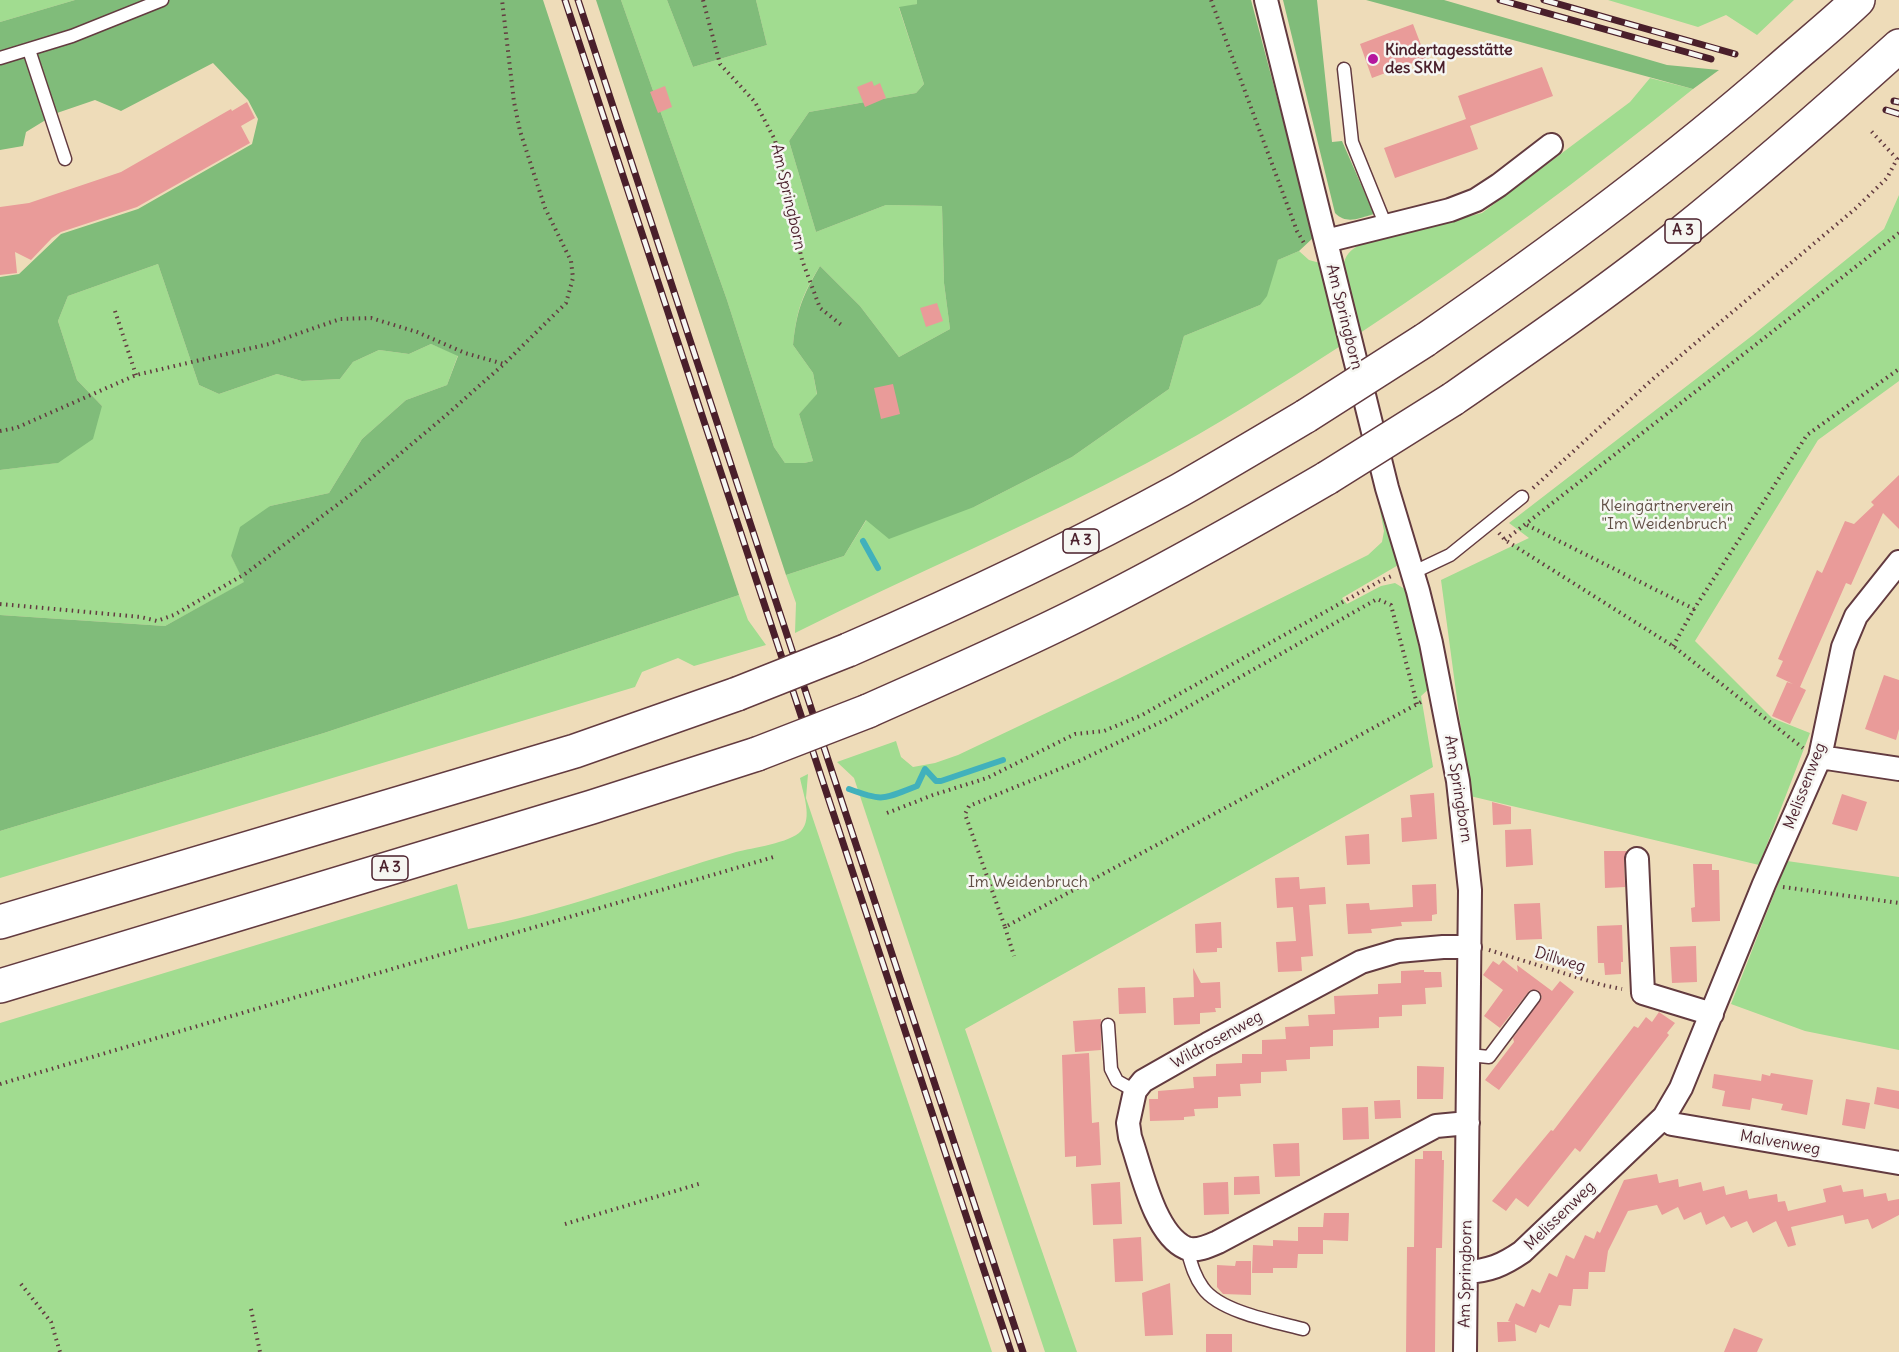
<!DOCTYPE html>
<meta charset="utf-8">
<style>
body{margin:0}
canvas{display:block;background:#eedcb9}
</style>
<canvas width="1899" height="1352"></canvas>
<script>
const ctx = document.querySelector('canvas').getContext('2d');
ctx.lineJoin = 'round';
function fillPath(path, color) { ctx.fillStyle = color; ctx.fill(path, 'evenodd'); }
function trace(path, color, width, dash) { ctx.strokeStyle = color; ctx.lineWidth = width; ctx.lineCap = dash ? 'butt' : 'round'; ctx.setLineDash(dash || []); ctx.stroke(path); }
function write(font, color, halo, rows, align = 'center') {
  ctx.font = font + ' Delius,sans-serif'; ctx.lineWidth = 5; ctx.setLineDash([]); ctx.textBaseline = 'middle'; ctx.strokeStyle = halo; ctx.fillStyle = color; for (const [text, x, y, turn = 0] of rows) {
    ctx.save(); ctx.translate(x, y); ctx.rotate((+turn || 0) * Math.PI / 180); ctx.textAlign = isNaN(turn) ? turn : align; if (halo) ctx.strokeText(text, 0, 0); ctx.fillText(text, 0, 0); ctx.restore();
  }
}
fillPath(new Path2D(`
 M0,0H75L0,22Z
 M621,0H667L693,67L767,45L756,0H917L918,4L899,8L924,84L916,93L809,112L789,141L816,232L886,205L942,206L944,283L950,329L899,357L860,306L820,266C801,297 797,309 793,345L813,373L817,395L799,414L813,461L804,463H785L774,447L727,300Z
 M1608,0H1794L1757,35L1726,15L1698,27Z
 M1650,78L1693,89C1585,176 1475,258 1360,333L1343,267C1345,255 1350,250 1361,244L1482,213L1630,102Z
 M1899,195V381L1818,440L1695,641L1772,718L1810,733L1759,865L1470,796L1441,580L1529,538L1509,523L1753,335L1884,229Z
 M1299,251L1309,260L1320,263L1342,345C1279,386 1214,427 1147,463C1032,524 911,575 795,633L796,603L786,575L844,556L867,519L974,507L1072,457L1169,389L1184,336L1260,305L1278,260Z
 M158,264L199,385L219,394L277,374L302,381L340,379L353,362L379,350L409,354L431,344L458,355L447,385L406,400L362,439L329,493L270,506L231,556L245,582L165,626L0,615V470L57,463L102,406L77,380L58,321L68,296Z
 M1382,491L1400,564L1342,598L1347,604L1381,586L1395,583L1408,591L1431,687L1421,696L1433,767L965,1029L1077,1352H1045L854,778L837,762L896,741L901,757L913,767L935,763L958,755L1118,679L1368,555L1382,542L1384,531L1377,495Z
 M739,595L748,620L766,645L694,666L678,658L642,672L635,687L0,878V831L324,733Z
 M808,774L806,798L992,1352H0V1023L457,884L468,929C559,913 647,878 736,852C752,848 790,843 801,831C813,818 803,794 800,778Z
 M1787,861L1899,877V1050L1805,1031L1731,1004Z`), '#a1dc90');
fillPath(new Path2D(`
 M75,0H543L739,595L324,733L0,831V615L165,626L244,582L231,556L240,527L270,506L329,493L362,439L406,400L447,385L458,356L431,344L409,354L379,350L353,362L340,379L302,381L277,374L219,394L199,385L158,264L68,296L58,321L77,380L102,406L93,439L58,463L0,470V277L19,274L61,234L138,209L252,144L258,119L248,100L213,63L121,111L95,100L57,113L26,132L23,146L0,150V22Z
 M596,0H621L727,300L774,447L785,463H804L813,461L799,414L817,394L813,373L793,345C797,309 802,297 820,266L860,306L899,357L950,329L944,283L942,206L886,205L816,232L789,141L809,112L916,93L924,84L899,7L917,4V0H1251L1314,237L1299,251L1278,260L1267,296L1260,305L1184,336L1169,389L1072,457L974,507L889,539L866,520L844,556L786,575Z
 M667,0H756L767,45L693,67Z
 M1283,0H1317L1332,142L1342,141L1374,214C1359,218 1347,225 1335,213Z
 M1366,0H1444L1667,65L1719,70L1693,89Z`), '#80bc7a');
trace(new Path2D(`
 M863,541L878,568
 M849,789C884,802 883,799 917,786L925,769L936,781H941L1003,760`), '#41b1bc', 6);
fillPath(new Path2D(`
 M1413,24L1426,58L1372,78L1360,44Z
 M1542,67L1553,96L1470,126L1478,149L1395,178L1384,148L1466,119L1458,96Z
 M872,81L874,86L880,83L886,98L865,107L857,87Z
 M665,86L672,107L658,113L650,92Z
 M247,102L255,118L241,126L250,143L137,207L61,232L52,238L31,260L15,252L17,273L0,275V207L29,203L121,172L231,109L232,111Z
 M937,303L943,321L926,327L920,308Z
 M893,384L900,414L881,419L874,388Z
 M1899,475V529L1883,513L1851,585L1846,583L1800,687L1806,690L1790,724L1772,716L1787,682L1793,684L1776,676L1783,661L1778,659L1817,570L1822,573L1845,521L1854,524L1874,505L1871,502Z
 M1884,675L1899,680V729L1896,740L1865,729Z
 M1434,793L1437,839L1402,842L1401,818L1412,817L1410,795Z
 M1842,794L1867,802L1857,831L1832,824Z
 M1492,802L1511,807V824L1493,825Z
 M1531,829L1533,865L1506,867L1505,830Z
 M1369,834L1370,864L1347,865L1345,836Z
 M1604,851H1627L1624,860L1625,887L1605,888Z
 M1693,864H1712V870H1719L1720,921L1692,922L1691,908L1695,907Z
 M1299,877L1300,889L1325,887L1326,904L1309,905L1313,956L1301,957L1302,971L1278,972L1276,942L1296,941L1293,907L1277,908L1275,878Z
 M1436,884L1437,914L1432,915V921L1401,922L1402,926L1371,929L1372,933L1348,934L1346,904L1369,903L1370,910L1413,907L1412,885Z
 M1540,903L1542,939L1516,940L1514,904Z
 M1221,922L1222,948H1217V952L1196,953L1195,924Z
 M1622,925L1623,962H1621V974L1605,975L1604,963H1598L1597,926Z
 M1696,946L1697,982L1672,983L1670,947Z
 M1503,960L1518,972L1517,965L1552,991L1560,981L1574,992L1499,1090L1485,1080L1514,1042L1513,1038L1542,997L1538,990H1530L1500,1028L1484,1016L1503,990L1483,975L1493,961L1499,965Z
 M1193,968L1201,983L1220,982L1221,1008H1215L1216,1012L1200,1013V1024L1174,1025L1173,998L1194,997Z
 M1424,970V972H1441L1442,987L1425,988L1426,1004L1402,1005V1016L1379,1017V1028L1333,1030V1046L1310,1047V1059L1286,1060L1287,1071L1261,1072V1083L1240,1084L1241,1096L1218,1097V1108L1194,1109L1195,1116L1184,1117V1120L1150,1121L1149,1099H1158V1091L1194,1088L1193,1077L1216,1076V1064L1242,1063V1054H1262V1040L1286,1039L1285,1027L1309,1026L1308,1015L1335,1014L1334,996L1378,994V984L1401,983V971Z
 M1145,987L1146,1013L1119,1014L1118,988Z
 M1659,1012L1675,1023L1667,1033L1669,1035L1580,1152L1575,1148L1528,1207L1516,1198L1506,1211L1492,1201L1551,1130L1553,1131L1634,1026L1638,1028L1646,1017L1652,1022Z
 M1101,1019V1050L1075,1052L1073,1021Z
 M1089,1053L1092,1123L1099,1122L1101,1165L1076,1167V1156L1065,1157L1062,1055Z
 M1417,1066L1444,1067L1443,1099H1417Z
 M1771,1073L1813,1080L1807,1115L1781,1110L1783,1104L1752,1098L1750,1110L1722,1106L1725,1091L1712,1088L1714,1074L1761,1081L1762,1074L1770,1076Z
 M1877,1087L1899,1091V1109L1874,1104Z
 M1846,1099L1870,1103L1865,1129L1842,1125Z
 M1400,1100L1401,1118L1375,1119L1374,1101Z
 M1368,1107L1369,1139L1343,1140L1342,1108Z
 M1299,1143L1300,1176L1275,1177L1273,1144Z
 M1423,1151H1442V1160H1444L1442,1248H1436L1435,1352H1406L1407,1247H1414L1415,1159H1423Z
 M1657,1174L1659,1183L1678,1179L1679,1187L1701,1182L1703,1191L1724,1186L1726,1195L1747,1190L1749,1199L1777,1194L1778,1202L1785,1201L1788,1211L1826,1202L1823,1189L1841,1185L1843,1192L1863,1189L1864,1197L1886,1193L1888,1201L1899,1199V1215L1872,1229L1868,1219L1845,1224L1843,1215L1791,1227L1796,1245L1788,1247L1776,1221L1753,1233L1747,1221L1731,1228L1724,1216L1706,1225L1701,1212L1684,1220L1678,1207L1662,1215L1657,1205L1628,1211L1608,1251L1605,1272H1589L1588,1289H1573L1571,1306L1559,1305L1549,1328L1540,1324L1536,1333L1515,1324L1516,1341L1498,1342L1497,1322H1511L1508,1321L1516,1303L1524,1307L1532,1289L1540,1293L1549,1273L1557,1277L1566,1255L1574,1259L1585,1235L1594,1239L1597,1231L1600,1233L1624,1180Z
 M1259,1176L1260,1194L1234,1195V1177Z
 M1120,1182L1122,1224L1093,1225L1091,1184Z
 M1228,1182L1229,1214L1204,1215L1203,1183Z
 M1324,1213H1349L1348,1241L1323,1240V1254H1298L1297,1268H1273V1273H1252L1253,1245L1273,1246V1240L1298,1241V1227H1323Z
 M1141,1237L1143,1281L1115,1282L1113,1239Z
 M1236,1261H1251V1295L1223,1294L1217,1287V1265L1235,1266Z
 M1170,1283L1173,1335L1145,1336L1142,1293Z
 M1734,1328L1763,1339L1757,1352H1724Z
 M1206,1334H1232V1352H1206Z`), '#e99b99');
const service = new Path2D(`
 M29,50L65,159
 M0,58L72,36L162,0
 M1344,69L1352,142L1386,226
 M1412,573L1450,555L1522,497
 M1108,1025L1111,1069L1117,1081L1135,1091
 M1469,1055L1489,1057L1534,997
 M1187,1249C1191,1263 1194,1276 1203,1288C1220,1312 1276,1322 1303,1329`);
const minor = new Path2D(`
 M1266,0L1387,488L1418,591L1431,643L1458,781L1470,890L1465,1352
 M1326,241L1450,210L1476,200L1499,185L1551,145
 M1820,757L1899,769
 M1637,859L1643,993L1712,1014
 M1664,1117L1672,1124L1899,1163
 M1468,1123L1436,1126L1218,1242C1209,1246 1196,1252 1186,1248C1154,1234 1141,1168 1130,1137L1128,1123L1135,1091L1143,1081L1208,1044L1361,962L1398,951L1443,947H1470
 M1466,1272C1489,1271 1503,1265 1522,1252L1664,1117L1681,1088L1764,884L1820,757L1843,647L1856,616L1899,562`);
const motorway = new Path2D(`
 M1425,340C1547,256 1665,169 1776,72C1803,48 1832,25 1858,0
 M1453,399C1528,347 1603,295 1674,239C1751,177 1826,112 1899,46
 M848,650C961,601 1072,549 1180,490C1222,466 1264,441 1306,416
 M868,711C942,678 1016,646 1087,610C1169,569 1248,524 1327,478
 M0,922L575,751L737,694
 M0,986L592,807L757,754`);
trace(service, '#633b40', 15);
trace(minor, '#633b40', 26);
trace(motorway, '#633b40', 36);
trace(new Path2D(`
 M703,0L720,64L755,102L775,140L802,260L820,308L844,327
 M1211,0L1297,231L1304,243
 M115,311L136,375
 M0,431L16,428L136,375L269,344L340,319L371,318L417,332L465,353L504,364
 M1533,488L1654,378L1855,209L1887,178L1897,159L1871,131
 M1527,525L1694,609L1807,435L1899,369
 M1499,533L1505,540L1673,646L1803,748
 M1505,540L1899,233
 M0,604L141,617L157,621L174,615L245,574L357,490L444,417L504,364L566,303L573,278L571,261L545,208L520,131L514,102L502,0
 M1673,646L1694,609
 M1417,704L1391,605L1377,599L1165,720L1079,761L969,806L965,814L1005,927L1421,702
 M887,813L933,795L987,778L1075,734L1104,731L1142,715L1380,581L1394,575
 M1783,887L1899,903
 M1005,927L1014,956
 M1489,950L1602,985L1622,989
 M0,1084L777,856
 M565,1224L702,1183
 M21,1284L51,1322L60,1352
 M251,1309L260,1352`), '#633b40', 4, [1.5, 4.5]);
trace(service, '#fff', 12);
trace(minor, '#fff', 22);
trace(motorway, '#fff', 33);
const rail = new Path2D(`
 M565,0L1011,1352
 M578,0L1023,1352
 M1500,0L1711,59
 M1544,0L1735,54
 M1894,101L1899,102
 M1886,110L1899,114`);
trace(rail, '#4a1f2b', 7);
trace(rail, '#f6f6f2', 4.5, [14]);
const motorwayBridge = new Path2D(`
 M1306,416L1425,340
 M1327,478L1453,399
 M737,694L848,650
 M757,754L868,711`);
trace(motorwayBridge, '#633b40', 36, []);
trace(motorwayBridge, '#fff', 33);
for (const [x, y, r, color] of [
 [1373,59,6,"#b5179e"]
]) { const dot = new Path2D(); dot.arc(x, y, r, 0, 2 * Math.PI); ctx.fillStyle = color; ctx.fill(dot); trace(dot, '#f6f6f2', 2); }
for (const [x, y, w] of [
 [1683,231,36],
 [1081,541,36],
 [390,868,36]
]) { const box = new Path2D(); box.roundRect(x - w / 2, y - 12, w, 24, 4.5); ctx.fillStyle = '#f6f6f2'; ctx.fill(box); trace(box, '#4a1f2b', 1.5); }
write('bold 15px', '#4a1f2b', null, [
 ["A 3",1683,231],
 ["A 3",1081,541],
 ["A 3",390,868]
]);
write('bold 16px', '#4a1f2b', '#f6f6f2', [
 ["Kindertagesstätte",1385,50],
 ["des SKM",1385,68]
], 'left');
write('16px', '#4a1f2b', '#f6f6f2', [
 ["Am Springborn",788,197,77],
 ["Am Springborn",1344,317,76],
 ["Melissenweg",1805,786,-69],
 ["Am Springborn",1458,789,81],
 ["Dillweg",1560,960,17],
 ["Wildrosenweg",1217,1040,-29],
 ["Malvenweg",1780,1143,10],
 ["Melissenweg",1560,1216,-44],
 ["Am Springborn",1466,1274,-89]
]);
write('16px', '#604e44', '#f6f6f2', [
 ["Kleingärtnerverein",1667,506],
 ["\"Im Weidenbruch\"",1667,524],
 ["Im Weidenbruch",1028,882]
]);
</script>
